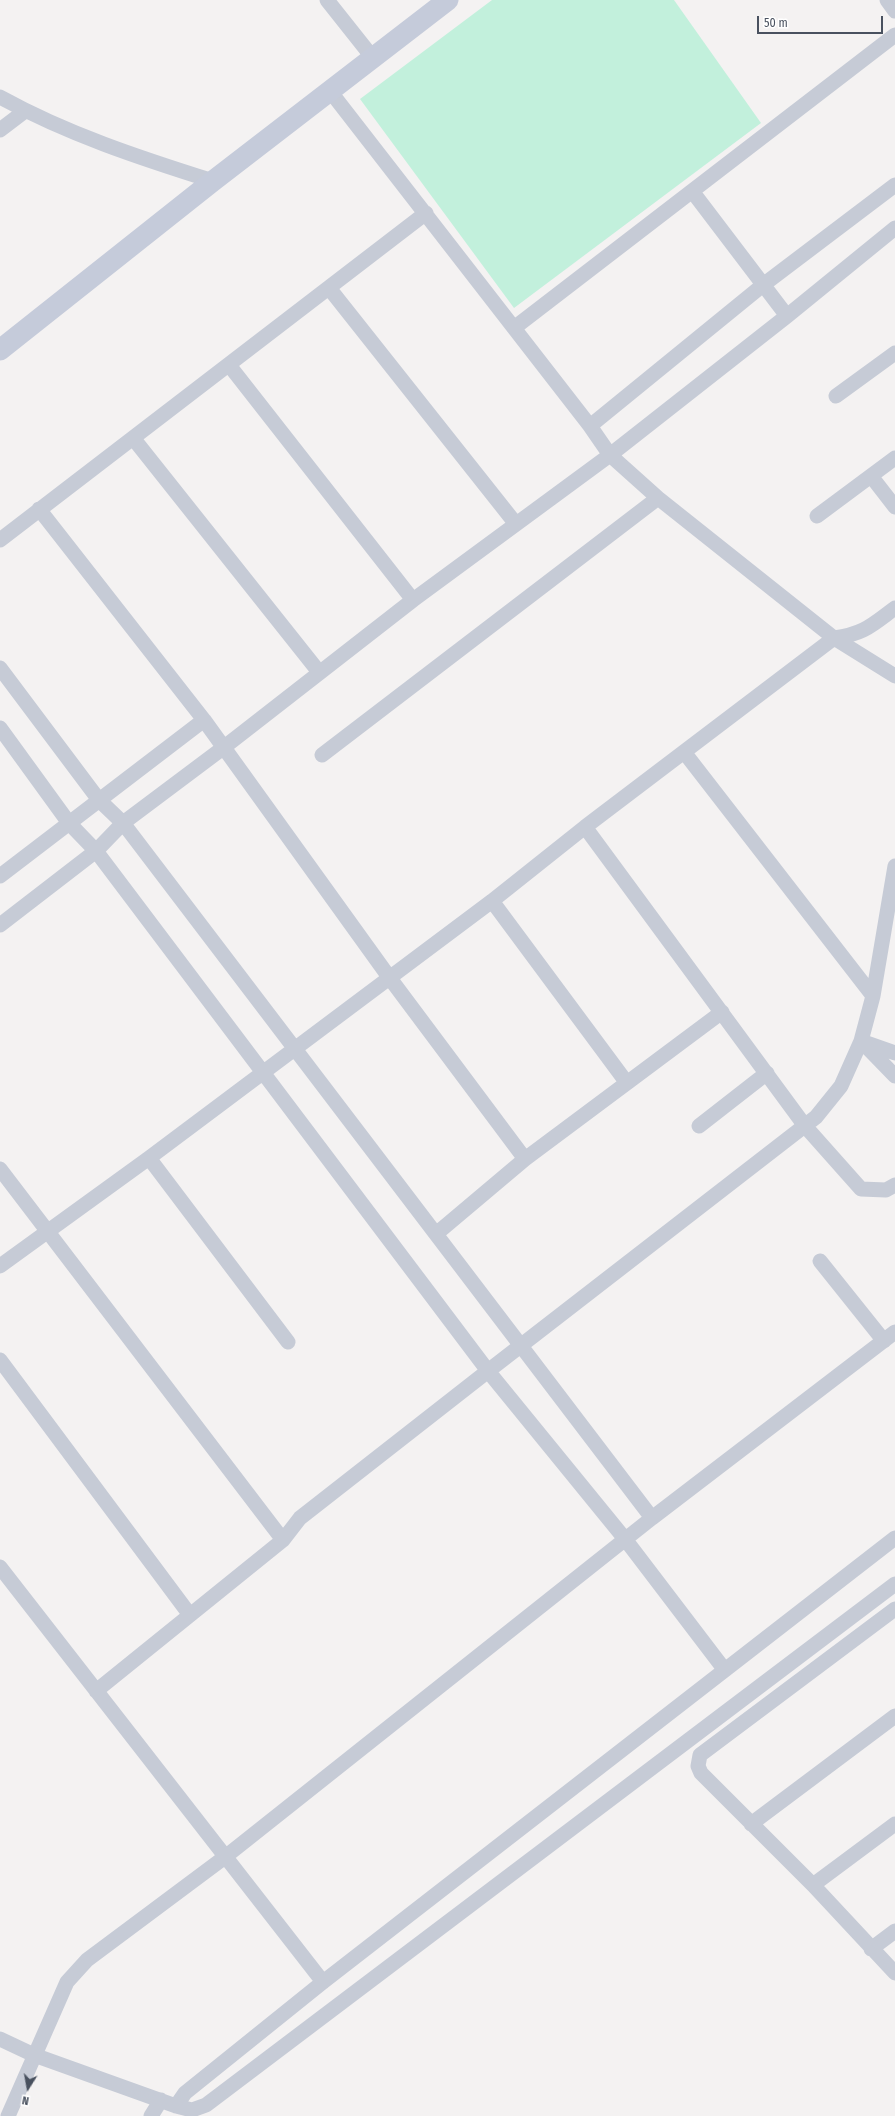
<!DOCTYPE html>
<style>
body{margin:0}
#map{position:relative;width:895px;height:2116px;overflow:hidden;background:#f4f2f2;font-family:"Fira Sans Condensed",sans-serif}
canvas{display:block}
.north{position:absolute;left:8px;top:2068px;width:40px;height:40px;-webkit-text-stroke:3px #fff;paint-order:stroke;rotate:191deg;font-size:11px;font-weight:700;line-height:16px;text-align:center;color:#49515f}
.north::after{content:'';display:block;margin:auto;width:14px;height:18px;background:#49515f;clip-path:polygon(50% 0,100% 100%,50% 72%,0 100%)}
.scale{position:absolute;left:757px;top:16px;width:126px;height:18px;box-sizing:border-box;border:2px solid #49515f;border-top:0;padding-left:5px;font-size:12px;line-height:14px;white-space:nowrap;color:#49515f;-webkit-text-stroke:3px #fff;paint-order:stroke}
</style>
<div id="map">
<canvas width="895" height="2116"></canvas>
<div class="north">N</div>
<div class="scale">50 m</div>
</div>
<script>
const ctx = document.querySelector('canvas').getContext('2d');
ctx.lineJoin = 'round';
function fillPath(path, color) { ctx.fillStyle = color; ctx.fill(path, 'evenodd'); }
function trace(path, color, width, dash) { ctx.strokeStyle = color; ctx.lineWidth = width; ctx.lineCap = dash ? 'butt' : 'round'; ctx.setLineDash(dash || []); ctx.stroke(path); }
fillPath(new Path2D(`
 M492,0H674L761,123L514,308L360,99Z`), '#c2f0dc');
trace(new Path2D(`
 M327,0L373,58
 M887,0L895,11
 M330,91L590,426L610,455L658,498L834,638L895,676
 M0,97C67,134 140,158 213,181
 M0,130L25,111
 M692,191L787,316
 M329,288L516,524
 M514,328L895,35
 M229,365L413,600
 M836,396L895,353
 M590,426L763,285L895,185
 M133,438L319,672
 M871,476L895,507
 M39,509L204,720L389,977L525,1159
 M817,516L895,458
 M0,540L426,213
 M0,668L99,800L123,823L652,1518L225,1857L87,1960L67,1982L8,2116
 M0,728L69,823L96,851L488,1371L816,1117L841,1086L861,1041L873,996L895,866
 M684,752L873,996
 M322,755L658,498
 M585,827L805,1126L861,1189L886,1190L895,1185
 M0,876L204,720
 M492,901L627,1083
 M0,925L96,851L123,823L223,748L413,600L610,455L787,316L895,228
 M861,1041L895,1076
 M864,1042L895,1053
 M699,1126L767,1073
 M149,1158L288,1342
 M0,1169L283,1540
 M436,1234L525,1159L722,1012
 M820,1261L884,1341
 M0,1266L149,1158L492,901L585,827L834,638C864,634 872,625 895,608
 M0,1360L190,1615
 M652,1518L895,1332
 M0,1567L323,1982
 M895,1609L700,1755L698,1766L701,1773L813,1885L895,1973
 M96,1691L283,1540L300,1518L488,1371L625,1539L724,1669
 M751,1824L895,1716
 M813,1885L895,1824
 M871,1949L895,1931
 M0,2039L34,2055L176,2106L192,2110L206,2105L895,1584
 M176,2106L185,2093L323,1982L895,1538
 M151,2116L161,2100`), '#c6cbd6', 15);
trace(new Path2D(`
 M0,350L213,181L448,0`), '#c5cbda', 21);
</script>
